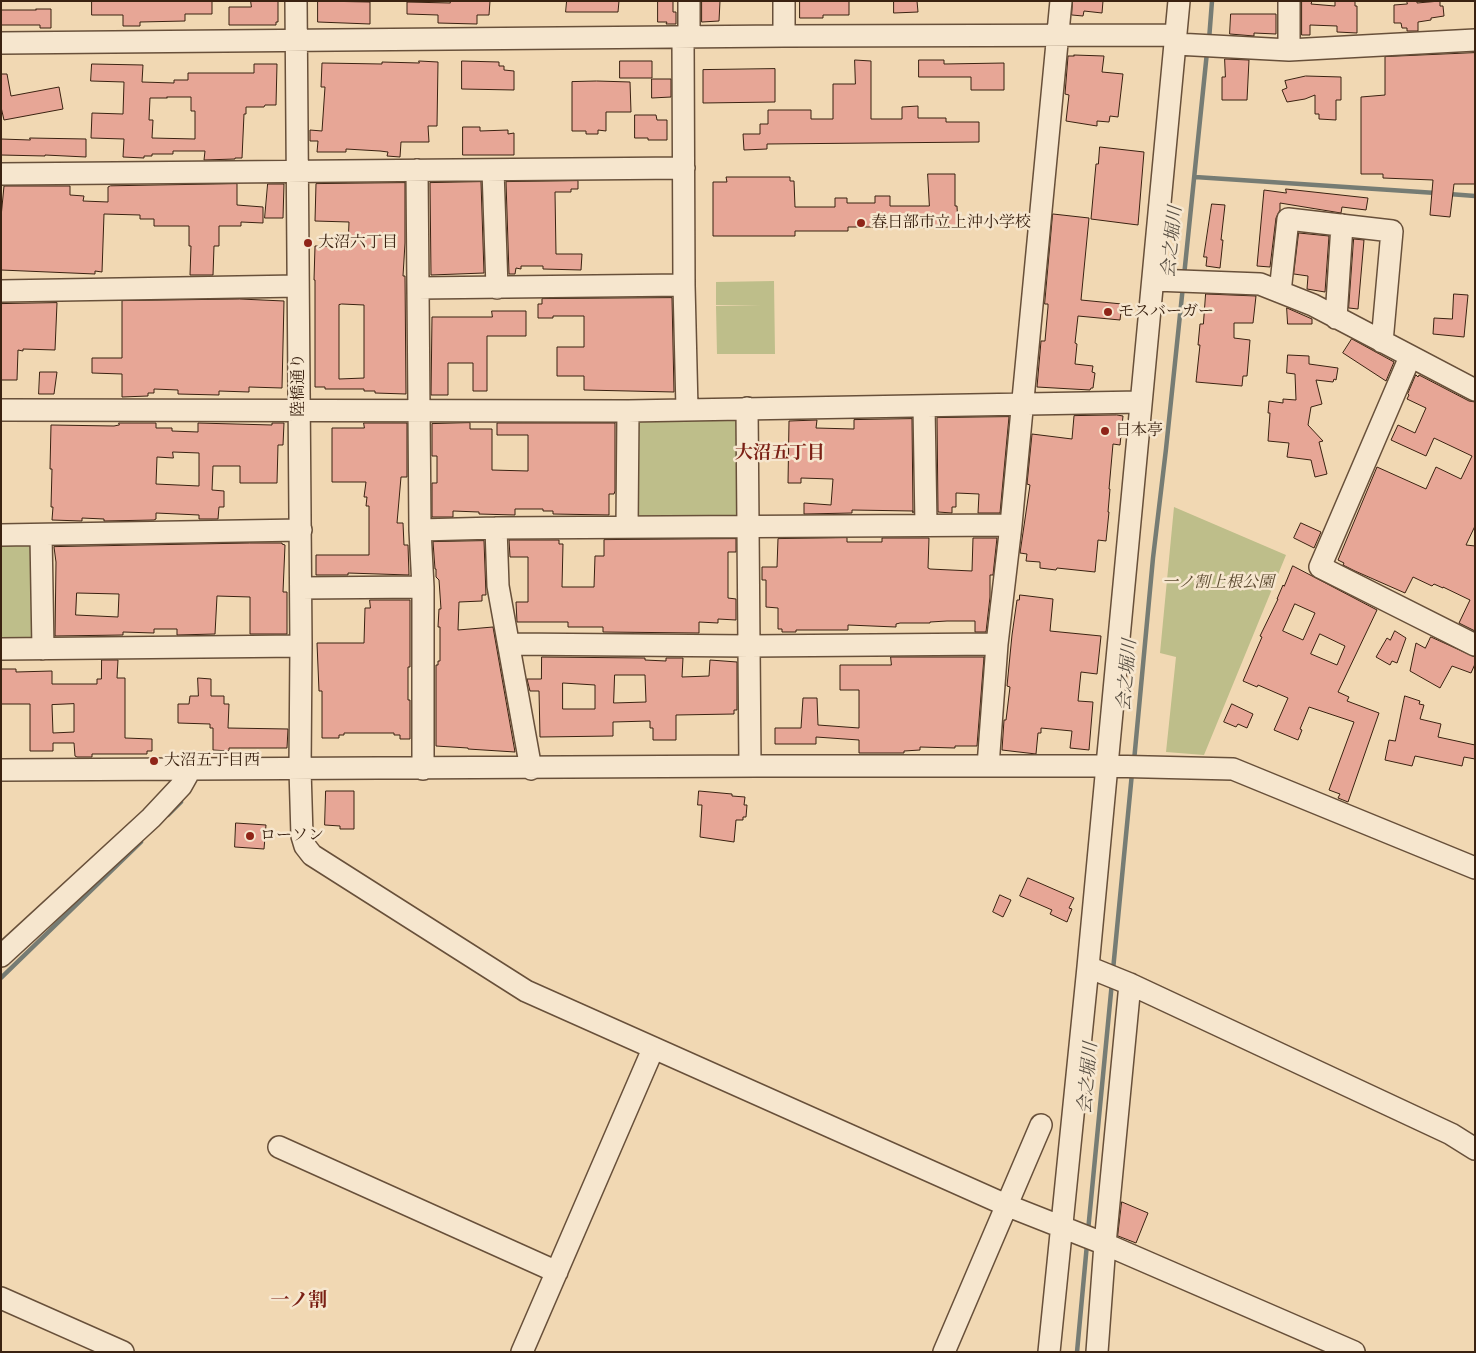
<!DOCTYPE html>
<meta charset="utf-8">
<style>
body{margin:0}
#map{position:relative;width:1476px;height:1353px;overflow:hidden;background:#f1d8b3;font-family:Cardo,serif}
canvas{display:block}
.frame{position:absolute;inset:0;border:2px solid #3a2211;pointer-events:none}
</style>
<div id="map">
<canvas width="1476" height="1353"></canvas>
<div class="frame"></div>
</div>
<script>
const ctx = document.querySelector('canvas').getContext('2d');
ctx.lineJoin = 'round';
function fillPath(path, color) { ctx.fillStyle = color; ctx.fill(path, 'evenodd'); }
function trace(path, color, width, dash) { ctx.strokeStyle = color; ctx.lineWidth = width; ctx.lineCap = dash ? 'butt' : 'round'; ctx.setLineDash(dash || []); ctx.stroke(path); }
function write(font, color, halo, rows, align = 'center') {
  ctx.font = font + ' Cardo,"Noto Serif JP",serif'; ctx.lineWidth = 5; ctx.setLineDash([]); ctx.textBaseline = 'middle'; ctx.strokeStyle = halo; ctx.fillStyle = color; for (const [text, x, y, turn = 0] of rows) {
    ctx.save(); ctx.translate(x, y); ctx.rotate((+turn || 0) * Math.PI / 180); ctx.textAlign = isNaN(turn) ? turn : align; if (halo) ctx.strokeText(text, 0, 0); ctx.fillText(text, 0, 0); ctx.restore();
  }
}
fillPath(new Path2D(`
 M774,281L775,354H717L716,306H761L716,305V282Z
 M633,415L739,416V516L635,518Z
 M1174,507L1286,555L1204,755L1166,752L1176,657L1160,653Z
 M1,543H33L36,643H1Z`), '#bebe8a');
trace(new Path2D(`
 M1209,40L1212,1
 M1195,177L1436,193
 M1449,194L1475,196
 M1184,276L1207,52
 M1134,761L1153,558L1166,449L1183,286
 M168,815L181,802
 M1113,970L1132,773
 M1,978L141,842
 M1088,1231L1112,982
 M1077,1352L1087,1244`), '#767c74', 4.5);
const building = new Path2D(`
 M92,1H212V14H185V21L140,22V26H123V15H92Z
 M251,1H278V22H276V25H229V7H251Z
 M318,1L370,2V24L318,22Z
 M450,1H490L489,15H477V24L438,23V15L407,14V2L450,3Z
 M567,1H619L618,12H566Z
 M658,1H673V12H676V24H666L667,22H658Z
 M702,1H720L719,21L702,22Z
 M800,1H849V15H823V18H800Z
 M894,1H917L918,12L894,13Z
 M1073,1H1103L1102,13L1084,11L1083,16L1072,15Z
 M1302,1H1312L1311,4L1335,6V1H1355V6H1357V33L1337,32V26L1310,25V35H1302Z
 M1407,1H1417V3L1440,1V6H1443L1444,16L1431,18V20L1418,22V31H1407V28H1402L1401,23H1394V5L1407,4Z
 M36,9H51V28H40V25H1V10H36Z
 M1231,14H1276V34L1254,33V36L1230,34Z
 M1475,53V184H1454L1450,217L1430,215L1433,180L1383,178V174H1361V97L1385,95V57Z
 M1074,55L1104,56L1102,72L1123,74L1118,117L1110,116L1109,122L1097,121V126L1066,121L1069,95L1065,94L1068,56H1074Z
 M1225,59L1249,60L1247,100H1222V77H1225Z
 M855,60L871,61V119H902V107L918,106V118H946V122H979V142L767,144V149L744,150L743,134H760V124H768V110H811V119H833V84H855Z
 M919,60H944V64L1004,63V90H971V77H919Z
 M419,61L438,62L437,126H428L429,142H401L400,157L387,156L388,152L380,151L346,149V152H317L318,141H310V130L322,131L325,87H321L322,63L382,64V62L419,63Z
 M462,61L499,62V66H504V70L514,71V90L462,89Z
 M620,61H652V78H620Z
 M92,64L143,65L142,82L174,83V80H188V73H254V64H277L276,105H265L264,107H246V114H244L242,158H235V159L204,160L205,151H173V154H152V156H144V158L123,157L124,139L91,138L92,113L123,114L124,82L91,81ZM167,97H191V111H195V139L152,138L153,120H149L150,98H167Z
 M775,69V102L703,103V70Z
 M1,74H7L11,96L59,87L63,109L4,120L1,107Z
 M1306,76L1341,77V100H1336V120L1319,119V114H1315V95L1305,99L1287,102L1282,90L1287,88L1285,81Z
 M652,79H671V97L652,98Z
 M597,81L630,82L631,112H606V131L598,130V134H586V131H572V82Z
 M635,115H656L657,120H667V140H648V138H635Z
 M463,127H480V131L508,130V134L514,133V155H463Z
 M30,138L86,139V157L45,155V156L1,155V139L30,140Z
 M1100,147L1144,152L1138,225L1091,219L1096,164H1098Z
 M928,174H955V206H957L958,226L921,228V227H848V231H795V236H713V182H727L726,177H790V181H794L795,207H835V198H847V203H875V196H890V206H929Z
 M578,181V189H571V192H555L556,254H582L581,270L543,269V266H521V269L516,268L515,274H509L506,182Z
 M481,182L484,273L431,275L430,183Z
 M405,183V243L403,276H405L406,394L375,393V391H364V389H325V387H315V280H314L315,246L348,247L349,222L315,221L316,184ZM342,304L364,305V378L339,379V305Z
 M237,184V205L263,207V223L241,222V226H219V246H214L213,275H190L191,246H189V226H154V219H140V215L104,214L102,272L95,271V274L1,270V217L4,186H70V195L84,196L83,201L108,202V187L110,186Z
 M268,184H284L283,218H265Z
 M1286,189L1368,198L1366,210L1342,207L1341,213L1280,203V210L1276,218L1270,267L1257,266L1264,190L1286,193Z
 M1212,204L1225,205L1221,240H1223L1220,268L1206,266L1207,257H1204Z
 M1053,214L1089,218L1081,300L1122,304L1120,320L1078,316L1075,343L1077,344L1075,364L1093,366L1092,372L1095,373L1093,388H1091L1090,390L1037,387L1041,341H1045L1048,307V304H1045Z
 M1299,233L1329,236L1325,292L1307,289L1308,276L1294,274Z
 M1354,239L1364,240L1358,309L1349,308Z
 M1206,294L1256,296L1253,323H1234V338L1250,340L1247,376H1243L1242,386L1196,382L1200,345H1198L1200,324H1203Z
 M1454,294L1468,295L1464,337L1433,334L1434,318L1452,319Z
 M672,298L674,392L584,390V376H557V347H584V316H553V318H538V304H542V299Z
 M240,299L284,301L282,388L249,387V392L219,391V395L178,394V390L154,389V393H148V396L122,397V374L92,373V358H122V301Z
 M57,303L55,350L23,349V351L18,350L17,380H1V304Z
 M1287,308L1312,319V324H1288Z
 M492,311H526V336H487V391H473V363H448V395H431L432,317H492Z
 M1352,339L1394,362L1386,381L1343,353Z
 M1288,355L1309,356V364L1338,368L1336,380L1334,379L1333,382L1316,380L1322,404L1311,407L1308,425L1323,441L1319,442L1327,474L1315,477L1311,460L1287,457L1289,443L1268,441L1270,413H1268L1269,401L1283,403V399L1296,400L1295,374L1287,373Z
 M40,372H57L54,394H39Z
 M1416,375L1418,377L1419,375L1469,401L1475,402V526L1466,545L1475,546V631L1459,623L1470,600L1443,587V588L1434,584L1432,586L1413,577L1405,593L1355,571L1343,565L1344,563L1338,560L1377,467L1426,489L1436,467L1461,479L1472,456L1434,438L1426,456L1391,440L1398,425L1415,433L1426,408L1407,399L1409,395L1408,394Z
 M1117,415L1123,416L1120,445L1113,444L1109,489H1110L1108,512H1109L1106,541L1098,540L1095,572L1057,568L1056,570L1040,568V562L1026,561L1027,554L1020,553L1030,485L1027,484L1032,434L1072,439L1074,416Z
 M1009,417L1000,513H978L979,494L956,493V507H952V513L938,512L937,418Z
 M912,419L913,513V511L852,510V513L804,514V503L831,505L833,479L801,478V483H788L789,421L817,420L816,428L854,429V420Z
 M119,423H156V428H172V431L198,432V423L272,425V423H284L283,445H278L277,483H240V466H213L212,490L224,491V507H219L218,519H199V515L156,513V519L154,520L104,521V519L82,518V521L52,520L53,507H51L52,469H50L51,425L114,426L119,425ZM173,452L199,453V486L156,484L157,457L173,458Z
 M364,423H407V477H401L397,523H403L404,545H408L409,575L348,573V575H316V555H369V506H366L367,497H364L366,482H332V428H364Z
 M470,423V429H492V470L528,471V435H497V423H615V491L614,494H609V515L553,514V511H543V509H515V515L479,514V512L453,511V517H432V483H437V456H432V424Z
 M1301,523L1321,532L1314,548L1294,538Z
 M847,538V542H882V538H929L928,568L930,569L972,571L973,538H997L993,575H990V597L986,632H975V621H947L930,622V623H900L896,624V627L848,625V630H796V632H782V629H778V608L766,607V580H762V567H777L778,539Z
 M736,539V552H728V598L736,599V620L718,619V623L699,622V633L603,632V627H568V622H517L516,602H528V557H510L509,540H559V544H563L562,587H594L595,556H604V540Z
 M484,541L486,595H482V601L459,602L458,630L493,627L515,752L468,749V748L436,746V665H438V661H440V627H438L439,609H441L439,580L436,577V569H435L433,542Z
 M250,543H282V544L285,545L283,592H287V634H250V597L217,596L215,634L177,635V629H154V633L123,632V635L55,636L56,562L54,547ZM77,593L119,594L118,617L76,615Z
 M1293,566L1377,610L1338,692L1349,697L1347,701L1379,713L1348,802L1338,798L1340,794L1329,790L1354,722L1309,707L1300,729L1302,730L1298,740L1274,730L1288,698L1258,685L1257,687L1243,681L1262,637L1260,636L1278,599H1277L1283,585L1284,586ZM1295,604L1315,613L1303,640L1283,631ZM1320,634L1345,646L1337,665L1311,654Z
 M1020,595L1053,599L1050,631L1101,636L1097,674L1081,672L1078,701L1093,702L1089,750L1070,748L1072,731L1041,728V733H1038L1036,754L1002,750L1004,720H1006L1010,687L1007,686L1012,635L1017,600H1019Z
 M370,600H410V667H408V700H410V739H400V735H394V733H344V735H339V738H322V691H319L317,643H364L365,608H370Z
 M1395,631L1406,638L1397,663L1392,661L1390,665L1376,657L1387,638L1390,640Z
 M1431,637L1475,657V664L1471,673L1452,666L1440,688L1410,671L1416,643L1425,648Z
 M542,657L645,658V660L666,661V658H683L682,677L709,676L710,660L737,662V710H734V714L676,715V740H653V728H650V721L613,722V736L540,737L539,691H530L527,679H541ZM615,675H645L646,702L614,703ZM563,683L595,685V709H563Z
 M891,657H984L977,746H955V748L920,747V750L904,751V753H859V740L816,737V744H775V728H801L803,698H817L818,725L859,728V690H840V665H891Z
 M102,660H118L117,678H125V738L152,739V751H147V754H92V757H77L75,756L74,743H53V751H30V704H1V669H16V672L52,671V684H97V679H101ZM74,704V732L53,733L52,705Z
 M198,678L211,679V696H224V704H229L228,728L288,729L287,748H229V751L213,750V728H210V724L178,723V704H189L190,696H198Z
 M1405,696L1420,701L1419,704L1424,705L1420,719L1441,724L1438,737L1475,745V759L1464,757L1462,766L1415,756L1412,766L1385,760L1389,740L1395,741Z
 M1232,704L1253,714L1247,728L1238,724L1236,727L1224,722Z
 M326,791H354V829H340V826L325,825Z
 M699,791L732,794V796L745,797L744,805H747L746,817H743V820H736L734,842L700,837L702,805H698Z
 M236,823L266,825L264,849L235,847Z
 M1028,878L1074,898L1069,908L1072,909L1067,922L1050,914L1052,910L1020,896Z
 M1000,895L1011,900L1003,917L993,912Z
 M1122,1202L1148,1213L1136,1243L1118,1236Z`);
fillPath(building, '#e7a696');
trace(building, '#3a2211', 1);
const minor = new Path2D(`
 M296,1L301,646L300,769L302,836L305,846L312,855L526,991L1006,1205L1105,1244L1354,1352
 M689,1V37
 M784,1V36
 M1289,1V50
 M683,38L684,285L687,409
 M1,43L784,36L1176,35
 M1176,44L1289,50L1475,40
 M417,170L420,530L423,587V769
 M493,170L497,288
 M1,174L684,168
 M1154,280L1260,284L1313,305L1475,390
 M418,288L684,285
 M1,291L298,286
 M1280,292L1288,219L1392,231L1382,342
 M1336,318L1342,225
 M1410,357L1320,567L1475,645
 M924,406L926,525
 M747,408L750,766
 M1,410L628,411L1141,402
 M627,527L628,411
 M496,528L498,586L531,769
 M420,530L496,528L1011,525
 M1,535L301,530
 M41,535L43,649
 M301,588L423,587
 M509,644L750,646L997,644
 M1,649L301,646
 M988,766L997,644L1011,525L1061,1
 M1,770L757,766H1106L1233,769L1475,868
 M1,956L151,818L181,786L190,770
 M1088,967L1130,984L1451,1134L1475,1149
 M279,1147L557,1272
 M1,1298L123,1352
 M522,1352L653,1049
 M944,1352L1041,1125
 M1049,1352L1088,967L1179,1
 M1097,1352L1105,1244L1130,984`);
trace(minor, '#68503a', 24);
trace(minor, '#f6e6ce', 21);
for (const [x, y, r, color] of [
 [861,223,5,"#8f2418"],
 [308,243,5,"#8f2418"],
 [1108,312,5,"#8f2418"],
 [1105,431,5,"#8f2418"],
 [154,761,5,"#8f2418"],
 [250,836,5,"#8f2418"]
]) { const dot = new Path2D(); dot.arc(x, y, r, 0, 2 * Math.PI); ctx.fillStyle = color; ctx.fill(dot); trace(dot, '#f6e6ce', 2); }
write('16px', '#3a2211', '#f6e6ce', [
 ["春日部市立上沖小学校",871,223],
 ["大沼六丁目",318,243],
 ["モスバーガー",1118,312],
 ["日本亭",1115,431],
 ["大沼五丁目西",164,761],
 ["ローソン",260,836]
], 'left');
write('16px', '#3a2211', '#f6e6ce', [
 ["陸橋通り",299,385,-90]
]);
write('italic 16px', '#5b492f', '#f6e6ce', [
 ["一ノ割上根公園",1218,583]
]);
write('italic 18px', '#584f43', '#f6e6ce', [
 ["会之堀川",1173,242,-84],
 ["会之堀川",1128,675,-85],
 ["会之堀川",1089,1078,-85]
]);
write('bold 18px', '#7a1f14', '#f6e6ce', [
 ["大沼五丁目",780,454]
]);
write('bold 19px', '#7a1f14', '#f6e6ce', [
 ["一ノ割",299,1302]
]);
</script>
